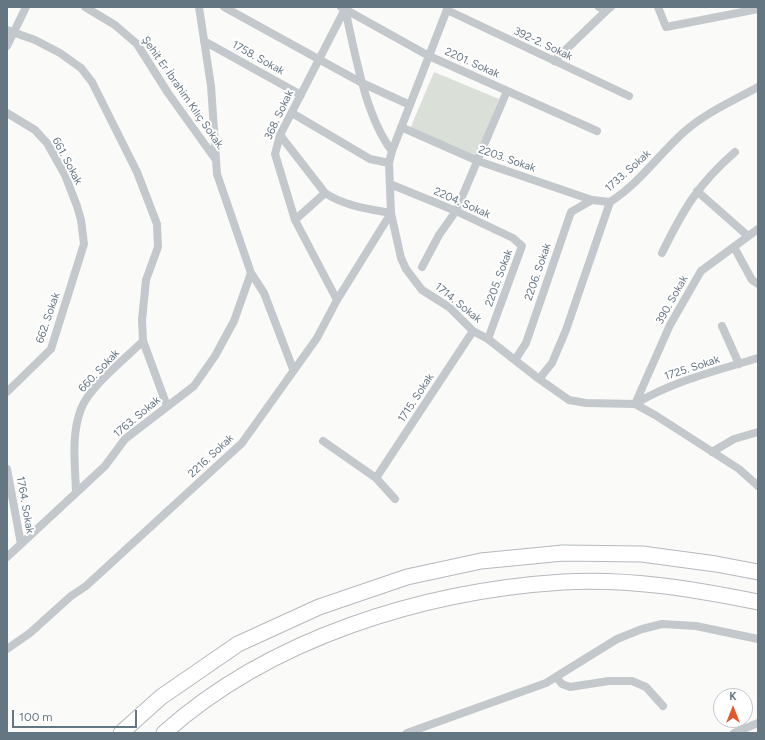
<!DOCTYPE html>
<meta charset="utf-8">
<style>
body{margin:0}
#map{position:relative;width:765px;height:740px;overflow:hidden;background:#fafaf8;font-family:Figtree,sans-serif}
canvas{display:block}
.frame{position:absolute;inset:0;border:8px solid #657683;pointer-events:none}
.north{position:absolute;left:713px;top:688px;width:40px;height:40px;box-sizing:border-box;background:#fff;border:1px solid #c1c8cd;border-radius:50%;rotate:0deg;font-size:11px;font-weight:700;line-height:16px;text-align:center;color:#657683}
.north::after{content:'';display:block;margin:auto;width:14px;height:18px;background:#e4572e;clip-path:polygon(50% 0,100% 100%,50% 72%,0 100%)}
.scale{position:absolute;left:12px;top:710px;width:125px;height:18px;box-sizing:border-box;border:2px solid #657683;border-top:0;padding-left:5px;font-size:12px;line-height:14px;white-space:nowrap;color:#657683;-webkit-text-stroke:3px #fff;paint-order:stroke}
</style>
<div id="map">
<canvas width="765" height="740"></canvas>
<div class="frame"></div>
<div class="north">K</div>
<div class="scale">100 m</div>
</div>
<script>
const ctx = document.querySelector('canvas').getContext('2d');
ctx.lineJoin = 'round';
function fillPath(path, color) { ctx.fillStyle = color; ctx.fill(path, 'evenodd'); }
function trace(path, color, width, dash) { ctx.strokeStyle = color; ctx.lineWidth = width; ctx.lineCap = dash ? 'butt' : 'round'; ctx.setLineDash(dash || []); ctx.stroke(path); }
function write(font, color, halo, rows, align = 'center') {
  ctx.font = font + ' Figtree,sans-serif'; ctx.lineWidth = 4; ctx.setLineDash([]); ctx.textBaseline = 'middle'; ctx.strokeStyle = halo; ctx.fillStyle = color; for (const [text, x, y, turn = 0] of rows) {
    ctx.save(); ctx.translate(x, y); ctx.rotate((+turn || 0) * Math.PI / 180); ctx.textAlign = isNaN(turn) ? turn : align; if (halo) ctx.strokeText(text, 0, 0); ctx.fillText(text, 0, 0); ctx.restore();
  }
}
fillPath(new Path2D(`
 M434,72L499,99L476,156L410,129Z`), '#dadfd7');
const motorway = new Path2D(`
 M121,733L161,697L238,644L319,607L407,577L481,561L563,553L642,554L716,564L758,572
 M164,733C270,638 423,591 563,582C628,578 694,589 758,602`);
trace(motorway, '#b4b9bd', 17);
trace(new Path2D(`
 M85,7L115,25L137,44L168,93L216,160L217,174L251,273L264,293L293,369
 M199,7L211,86L216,159
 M224,7L362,83L410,105
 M341,7L429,56L597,131
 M448,7L392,151L389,163L391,213L401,258L406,269L422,290L449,307L473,331L488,339L539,379L569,400L586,403L635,404L655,415L739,469L758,486
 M599,7L606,11L611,7
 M658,7L666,27L758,9
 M345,9C355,52 365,116 392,151
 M447,10L629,96
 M7,30L35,40L60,53L81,68L92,82L137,172L157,224L158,247L146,280L142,320L143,341L167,406
 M204,41L301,95
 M7,46L26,7
 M554,61L606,11
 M7,113L35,130L47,143L65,175L77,206L81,220L84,244L51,349L7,392
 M292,113L370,159L389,163
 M401,127L478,161L592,200L610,202
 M390,184L456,211L513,238L522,246L488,339
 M697,191L748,236
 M295,220L325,193
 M734,247L752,280L758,284
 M662,253C683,210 698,184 735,152
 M422,267L439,235L456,211L507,91
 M337,300L295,220L275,154L280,135L346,7
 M722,326L739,364
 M515,360L526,343L571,212L592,200
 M539,379L552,363L566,330L610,202C639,184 659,154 684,132C705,113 733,101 758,87
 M635,404L670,325L701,271L758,229
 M635,404C673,381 716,371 758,358
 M323,441L376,478L395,499
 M712,452L734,439L758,432
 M7,469L21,544
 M376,478L473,331
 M76,491C75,464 71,435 81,409C89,387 126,358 143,341
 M7,557L105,466L125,439L194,386L215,356L234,321L251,273
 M7,649L30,633L71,596L86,586L242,443L317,338L337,300L391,213C368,209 345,206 325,193L280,135
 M556,677L562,684L570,687L609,681H632L646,687L663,706
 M407,733L546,683L617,639L642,629L662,624L696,626L758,639
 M734,733L758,723`), '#c3c8cc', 8);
trace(motorway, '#fff', 15);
write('11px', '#657683', '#fff', [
 ["392-2. Sokak",543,44,25],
 ["1758. Sokak",258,58,29],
 ["2201. Sokak",472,63,24],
 ["Şehit Er İbrahim Kılıç Sokak.",183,93,55],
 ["368. Sokak",279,115,-65],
 ["2203. Sokak",507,159,19],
 ["661. Sokak",67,161,62],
 ["1733. Sokak",628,171,-42],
 ["2204. Sokak",462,203,24],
 ["2206. Sokak",538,272,-71],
 ["2205. Sokak",499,278,-70],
 ["390. Sokak",672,300,-61],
 ["1714. Sokak",458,303,39],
 ["662. Sokak",48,318,-71],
 ["1725. Sokak",692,368,-18],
 ["660. Sokak",99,371,-47],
 ["1715. Sokak",416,398,-57],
 ["1763. Sokak",137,417,-40],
 ["2216. Sokak",211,456,-43],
 ["1764. Sokak",25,505,80]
]);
</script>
